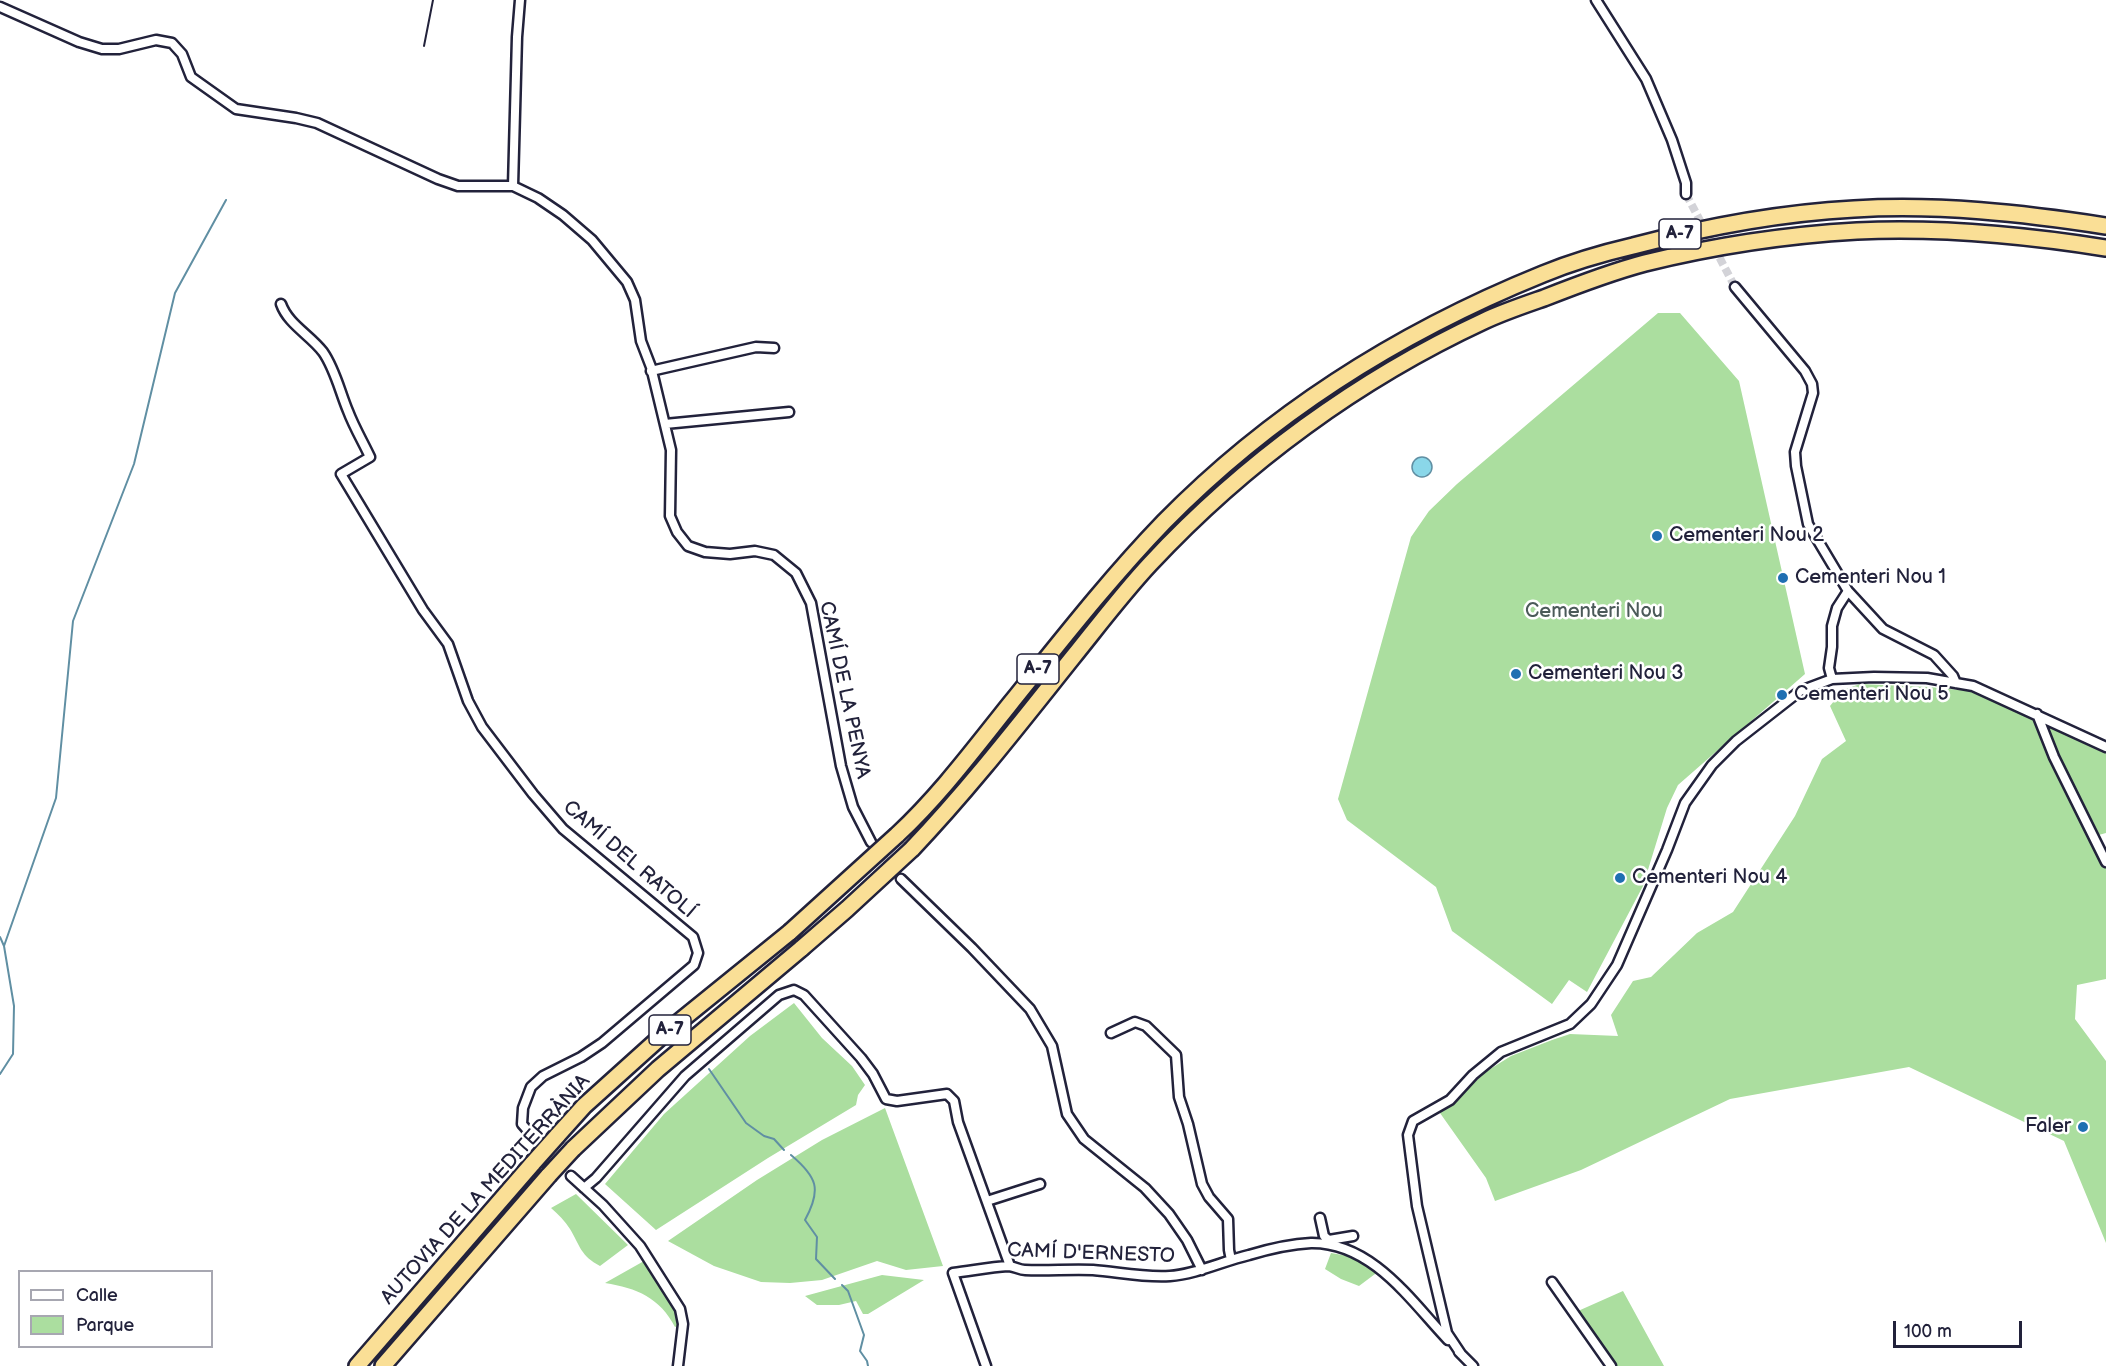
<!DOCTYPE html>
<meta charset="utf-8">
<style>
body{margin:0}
#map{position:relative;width:2106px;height:1366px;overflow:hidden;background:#fff;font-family:"Balsamiq Sans",sans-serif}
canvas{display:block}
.legend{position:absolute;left:18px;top:1270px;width:195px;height:78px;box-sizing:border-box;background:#fff;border:2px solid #a7a7b1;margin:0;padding:8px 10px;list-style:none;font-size:18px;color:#22223b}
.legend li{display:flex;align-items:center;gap:12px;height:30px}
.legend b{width:30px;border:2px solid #a7a7b1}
.scale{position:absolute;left:1893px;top:1321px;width:129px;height:27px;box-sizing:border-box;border:3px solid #22223b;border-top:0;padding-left:8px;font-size:18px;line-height:21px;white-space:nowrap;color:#22223b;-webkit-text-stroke:4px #fff;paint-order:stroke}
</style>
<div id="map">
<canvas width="2106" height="1366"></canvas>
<ul class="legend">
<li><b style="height:8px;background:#fff"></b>Calle</li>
<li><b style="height:16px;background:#abde9f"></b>Parque</li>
</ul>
<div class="scale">100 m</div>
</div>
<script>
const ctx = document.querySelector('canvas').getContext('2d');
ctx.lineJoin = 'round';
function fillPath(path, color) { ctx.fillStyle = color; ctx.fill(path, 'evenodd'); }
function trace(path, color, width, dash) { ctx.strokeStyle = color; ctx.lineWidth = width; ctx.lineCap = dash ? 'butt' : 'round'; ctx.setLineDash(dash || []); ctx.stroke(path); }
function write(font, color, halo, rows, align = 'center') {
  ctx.font = font + ' "Balsamiq Sans",sans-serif'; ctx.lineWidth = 5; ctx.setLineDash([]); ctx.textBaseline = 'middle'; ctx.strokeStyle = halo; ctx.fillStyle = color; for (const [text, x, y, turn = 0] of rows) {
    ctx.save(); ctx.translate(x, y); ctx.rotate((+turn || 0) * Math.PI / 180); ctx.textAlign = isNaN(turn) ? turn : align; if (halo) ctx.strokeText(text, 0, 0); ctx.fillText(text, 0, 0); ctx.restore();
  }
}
fillPath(new Path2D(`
 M1658,313H1680L1739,381L1805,674L1678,785L1667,808L1643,886L1587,992L1569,980L1552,1004L1452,931L1436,887L1347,820L1338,799L1411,537L1429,511L1457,484Z
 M1860,684L1929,687L1970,691L2106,752V833L2095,836L2106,861V979L2077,985L2075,1019L2106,1061V1243L2064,1141L1909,1067L1730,1099L1581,1170L1495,1201L1486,1178L1440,1113L1487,1071L1511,1056L1552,1040L1570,1034L1618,1036L1611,1015L1633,981L1651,977L1697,933L1733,912L1795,816L1822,759L1846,741L1830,706L1843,690Z
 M794,1003L822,1038L852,1066L865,1085L858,1095L856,1105L768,1158L656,1230L605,1184L664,1114L750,1036Z
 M885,1108L943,1266L906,1270L877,1261L822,1280L790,1283L761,1282L714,1266L668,1241L757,1180L822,1140Z
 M576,1194L628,1245L600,1266C581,1256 580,1246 570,1229C565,1221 558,1214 551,1208Z
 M1331,1253L1348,1256L1379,1271L1359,1286L1341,1279L1325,1269Z
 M644,1261L673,1307L680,1325L675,1327C660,1298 637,1288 605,1283Z
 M882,1275L924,1280L868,1314H863L856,1301L839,1305H817L805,1296Z
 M1623,1291L1664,1366H1614L1578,1311Z`), '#abde9f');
const water = new Path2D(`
 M1412 467a10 10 0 1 1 20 0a10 10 0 1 1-20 0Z`);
fillPath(water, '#8ad7e9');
trace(water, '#608fa3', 1.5);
trace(new Path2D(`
 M0,937L4,946L14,1006L13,1054L0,1074
 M4,946L56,798L73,621L134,464L175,293L226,200
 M709,1069L746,1123L764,1136L774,1139L784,1150
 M791,1155C817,1177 822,1189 805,1220L817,1237L816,1259L835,1279
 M842,1285L848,1291L864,1335L860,1351L867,1361L868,1366`), '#608fa3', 2);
trace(new Path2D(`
 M1686,194L1735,287
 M877,849L901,879
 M535,1139L571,1176`), '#d3d3d8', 8, [8, 4]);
const minor = new Path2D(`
 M1596,0L1646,79L1672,140L1686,183V194
 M0,7L79,42L102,49H119L156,40L172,43L182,54L191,77L236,109L296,118L317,123L438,179L458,186H513L538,198L563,215L592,240L627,282L635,300L641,341L651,367L671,450L670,516L677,532L688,546L705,552L730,554L755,551L774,555L796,573L811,603L841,766L853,807L871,842
 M513,186L517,37L520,0
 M1735,287L1805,371L1812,384L1813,393L1795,452L1796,466L1808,524L1848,591L1883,629L1934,655L1953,676L1956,683
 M281,304C288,324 310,335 323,352C335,369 340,392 348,411C354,427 363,442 370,457L341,474L423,610L448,644L468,701L482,727L533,794L563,829L693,937L698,953L694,965L602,1043L581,1057L543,1076L531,1087L523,1108L522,1124L535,1139
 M651,371L756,347L774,348
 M665,424L789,412
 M1832,679L1829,668L1832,647V626L1837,608L1848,591
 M2037,714L2054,757L2106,862
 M901,879L972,948L1030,1009L1052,1046L1067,1114L1084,1139L1145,1188L1169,1214L1187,1240L1202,1270
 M1111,1033L1135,1022L1146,1026L1176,1055L1179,1097L1188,1124L1202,1184L1209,1197L1228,1219L1229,1250L1231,1260
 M571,1176L603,1205L640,1246L680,1309L683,1324L678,1366
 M584,1188L596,1178L685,1076L779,995L794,990L804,995L861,1058L873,1074L886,1099L897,1101L947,1094L954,1101L958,1122L1010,1266
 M987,1201L1040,1184
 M1320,1218L1324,1236L1329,1240L1353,1236
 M1552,1282L1611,1366
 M1459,1352L1473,1366
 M1461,1354L1447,1333L1417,1206L1408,1135L1413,1121L1450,1100L1473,1075L1501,1052L1570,1024L1591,1004L1617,965L1667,850L1685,803L1712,765L1736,741L1800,691L1832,679L1874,677L1927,678L1973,686L2106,747
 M986,1366L953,1273C971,1271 990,1267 1008,1266C1014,1266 1019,1270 1025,1270C1048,1271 1070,1269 1093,1270C1118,1272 1145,1278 1170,1276C1197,1274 1223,1261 1249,1255C1269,1249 1290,1244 1311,1243C1372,1242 1411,1301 1448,1340`);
const motorway = new Path2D(`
 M897,835C939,796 974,749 1010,704C1060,642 1109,579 1164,522C1271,413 1402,331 1543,274C1572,262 1603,253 1633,246C1705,227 1779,213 1854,209C1939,204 2022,213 2106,226
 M912,849C970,788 1021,722 1073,657C1098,626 1123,593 1150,564C1244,463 1359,379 1484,321C1503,312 1524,305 1544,298C1577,285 1611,272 1645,263C1714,246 1786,235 1857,231C1940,227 2024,235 2106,248
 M557,1136L584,1106L664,1034L790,932
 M573,1149L658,1069L802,948
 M357,1366L533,1163
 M383,1366L549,1175`);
trace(minor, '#22223b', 13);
trace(motorway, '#22223b', 20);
trace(minor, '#fff', 8);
trace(motorway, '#fadf96', 15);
trace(new Path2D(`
 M424,46L433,0`), '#22223b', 2);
const motorwayBridge = new Path2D(`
 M790,932L897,835
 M802,948L847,909L912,849
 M533,1163L557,1136
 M549,1175L573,1149`);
trace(motorwayBridge, '#22223b', 20, []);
trace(motorwayBridge, '#fadf96', 15);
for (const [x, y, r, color] of [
 [1657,536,6,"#1f6fb2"],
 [1783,578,6,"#1f6fb2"],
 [1516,674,6,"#1f6fb2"],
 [1782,695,6,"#1f6fb2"],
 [1620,878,6,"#1f6fb2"],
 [2083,1127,6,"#1f6fb2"]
]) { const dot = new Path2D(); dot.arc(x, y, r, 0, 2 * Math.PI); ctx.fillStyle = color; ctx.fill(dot); trace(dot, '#fff', 2); }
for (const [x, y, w] of [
 [1680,234,42],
 [1038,669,42],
 [670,1030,42]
]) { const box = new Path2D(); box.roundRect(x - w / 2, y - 15, w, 30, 4.5); ctx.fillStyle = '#fff'; ctx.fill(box); trace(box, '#22223b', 1.5); }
write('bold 18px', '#22223b', null, [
 ["A-7",1680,234],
 ["A-7",1038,669],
 ["A-7",670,1030]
]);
write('20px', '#22223b', '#fff', [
 ["Cementeri Nou 2",1669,536],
 ["Cementeri Nou 1",1795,578],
 ["Cementeri Nou 3",1528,674],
 ["Cementeri Nou 5",1794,695],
 ["Cementeri Nou 4",1632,878],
 ["Faler",2071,1127,"right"]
], 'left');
write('20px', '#4b5a59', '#fff', [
 ["Cementeri Nou",1594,612]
]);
write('20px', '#22223b', '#fff', [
 ["CAMÍ DE LA PENYA",844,690,78],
 ["CAMÍ DEL RATOLÍ",629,860,41],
 ["AUTOVIA DE LA MEDITERRÀNIA",486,1190,-48],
 ["CAMÍ D'ERNESTO",1091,1254,2]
]);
</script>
